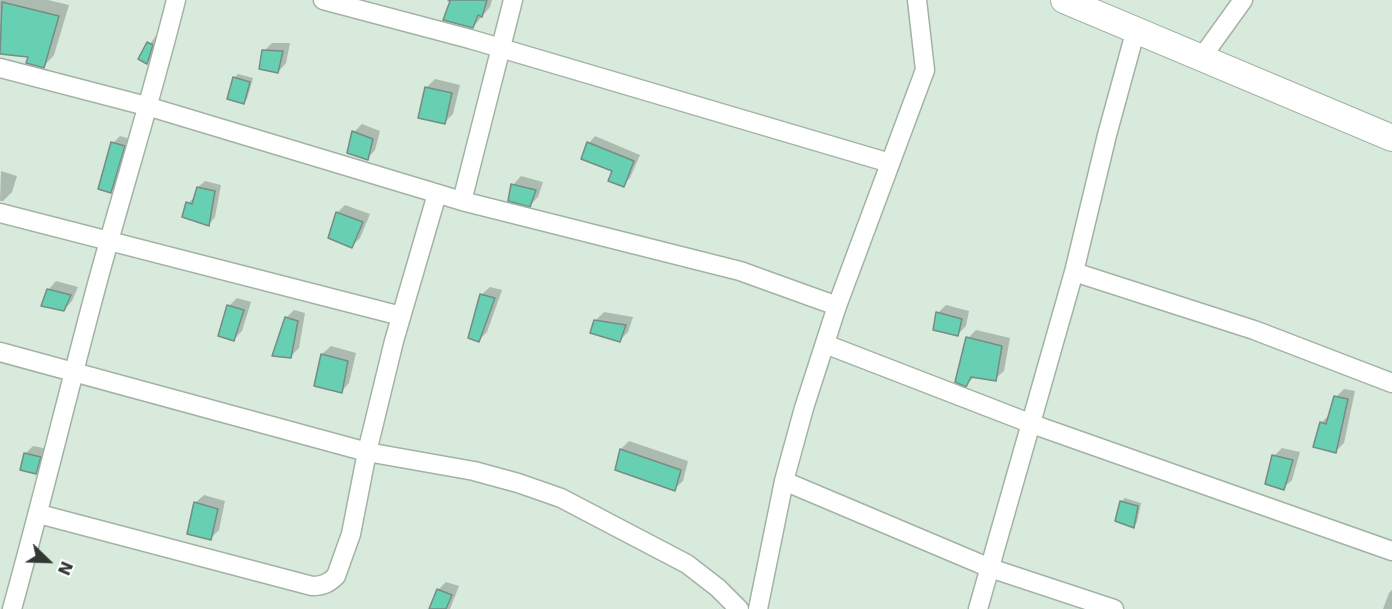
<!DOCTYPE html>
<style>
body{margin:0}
#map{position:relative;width:1392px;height:609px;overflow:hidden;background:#d8eadb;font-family:"DejaVu Sans",sans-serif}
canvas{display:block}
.north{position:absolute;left:18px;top:531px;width:60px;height:60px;-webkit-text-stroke:4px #fff;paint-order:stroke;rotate:113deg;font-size:16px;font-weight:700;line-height:24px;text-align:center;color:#313732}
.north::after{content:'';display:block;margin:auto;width:21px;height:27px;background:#313732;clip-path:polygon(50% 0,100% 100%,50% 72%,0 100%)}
</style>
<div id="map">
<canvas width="1392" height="609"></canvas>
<div class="north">N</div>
</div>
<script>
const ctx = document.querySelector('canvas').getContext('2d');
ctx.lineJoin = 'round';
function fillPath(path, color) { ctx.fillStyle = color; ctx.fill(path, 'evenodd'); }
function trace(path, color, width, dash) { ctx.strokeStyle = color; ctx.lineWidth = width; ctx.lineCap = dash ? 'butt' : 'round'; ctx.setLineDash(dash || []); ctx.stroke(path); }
fillPath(new Path2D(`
 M0,0H48L69,5L54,55L44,66L30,56L0,52Z
 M452,0H492L490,7L473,27Z
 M157,34L160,36L155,54L147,63L140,59Z
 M272,43H290L286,63L278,72L264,51Z
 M238,74L253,78L247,99L244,102L234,78Z
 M435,79L460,85L453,114L445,122L427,87Z
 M362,124L380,131L375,150L367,159L354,132Z
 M120,136L131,139L118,185L110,192L113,143Z
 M595,136L640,155L630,178L623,185L614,170L589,143Z
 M1,171L17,176L12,192L3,201H0Z
 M521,176L543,182L538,197L530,205L513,185Z
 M205,181L221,185L215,217L209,224L188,203L195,197L198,187Z
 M345,205L370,214L360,238L352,246L337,213Z
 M56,281L78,287L72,301L64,310L48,290Z
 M490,287L502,290L487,332L479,340L481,295Z
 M237,298L251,302L242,331L234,339L229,306Z
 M946,305L969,311L966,326L957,335L938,313Z
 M294,310L305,313L299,348L291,356L286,318Z
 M604,312L633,317L628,332L620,340L595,321Z
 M976,330L1010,338L1004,371L995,379L974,377L966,385L968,338Z
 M331,346L356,353L349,383L341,392L315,385L322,354Z
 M1344,389L1355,391L1344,443L1335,452L1321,423L1330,414L1336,397Z
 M629,441L688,461L683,481L674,489L616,469L621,449Z
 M33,446L48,449L44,464L36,472L25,454Z
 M1282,448L1300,452L1292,480L1283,488L1274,456Z
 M204,495L225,501L219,530L211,538L195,503Z
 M1125,498L1141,503L1137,522L1133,526L1121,502Z
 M446,582L459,586L450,609H431L438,590Z
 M1392,590V609H1383L1389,593Z`), '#0003');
const building = new Path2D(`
 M448,0H487L482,17L478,15L473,28L443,20L450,1Z
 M2,2L59,16L44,68L26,63L28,57L0,54Z
 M147,42L153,45L147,64L138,59Z
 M262,50L283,51L278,73L259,69Z
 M233,77L250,82L244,104L227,99Z
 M425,87L452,93L445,124L418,118Z
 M352,131L373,139L368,160L347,153Z
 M111,142L125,146L111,193L98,189Z
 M587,142L634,161L624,187L608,181L612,171L581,159Z
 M511,184L536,190L530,207L508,201Z
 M197,187L215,191L209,226L182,217L186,202L192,204Z
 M336,212L363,222L352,248L328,238Z
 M47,289L71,295L64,311L41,306Z
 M480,294L495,298L479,342L468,338Z
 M227,305L244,310L234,341L218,336Z
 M936,312L962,319L958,336L933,330Z
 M285,317L298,321L291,358L272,356Z
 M594,320L626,325L620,342L590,333Z
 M966,337L1002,346L996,381L971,377L966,387L955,382Z
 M321,354L348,361L342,393L314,386Z
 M1334,396L1348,399L1336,453L1313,447L1320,422L1326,424Z
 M620,449L681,470L675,491L615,470Z
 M24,453L41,457L36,474L20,470Z
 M1272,455L1293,460L1284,490L1265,484Z
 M1120,501L1138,506L1134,528L1115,521Z
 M194,502L218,509L211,540L187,534Z
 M437,589L452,595L446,609H429Z`);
fillPath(building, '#67cfb2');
trace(building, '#768c85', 1.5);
const street = new Path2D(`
 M323,0L470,39L890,163
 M1202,57L1243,0
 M0,68L150,107L462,201L740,271L837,306
 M462,201L513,0
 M0,213L401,316
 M1074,272L1254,330L1392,383
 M825,344L1032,424L1392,551
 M0,352L367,452L474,471L518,483L561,498L687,564L718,588L739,609
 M784,481L990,568L1114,609
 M39,514L312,586C323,586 329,583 336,576L351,534L367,452L394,341L437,194
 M12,609C42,501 68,392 97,284C123,189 152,96 176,0
 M758,609L784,481L804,408L837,306L925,70L917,0
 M978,609L1074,272L1107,135L1136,29`);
const secondary = new Path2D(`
 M1064,0L1392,138`);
trace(street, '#a2b3a5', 21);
trace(secondary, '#a2b3a5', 28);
trace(street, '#fff', 18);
trace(secondary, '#fff', 26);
</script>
